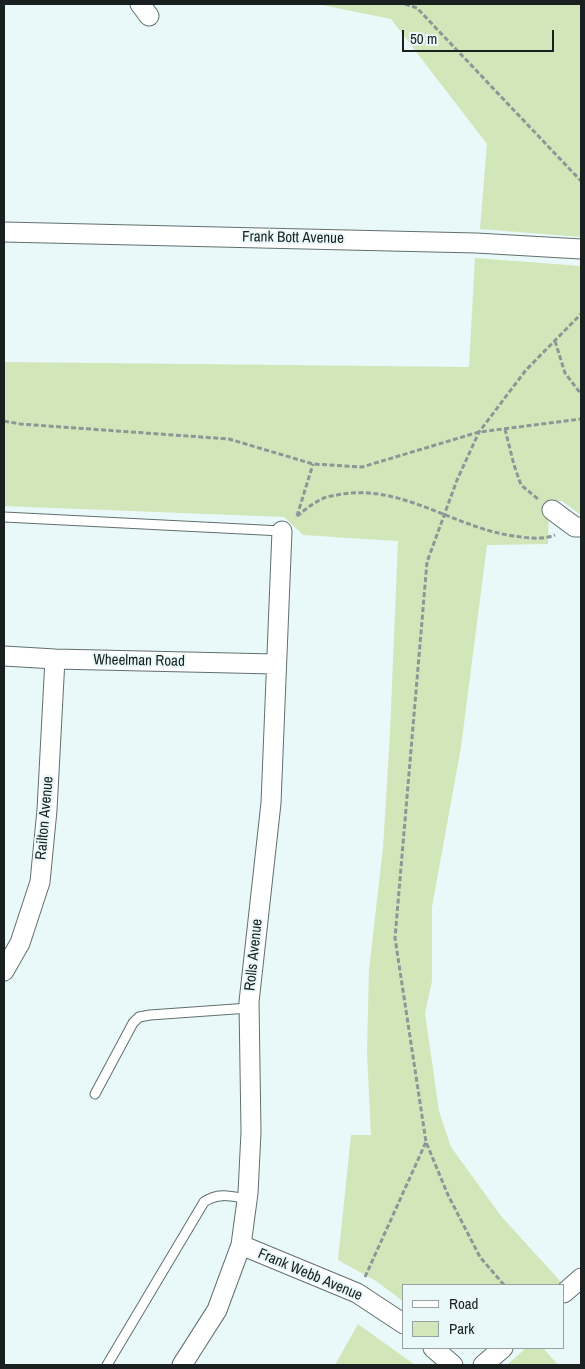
<!DOCTYPE html>
<style>
body{margin:0}
#map{position:relative;width:585px;height:1369px;overflow:hidden;background:#e9f8f8;font-family:"Archivo Narrow",sans-serif}
canvas{display:block}
.frame{position:absolute;inset:0;border:5px solid #1a2020;pointer-events:none}
.legend{position:absolute;left:402px;top:1284px;width:162px;height:65px;box-sizing:border-box;background:#e9f8f8;border:1px solid #96a2a2;margin:0;padding:6px 9px;list-style:none;font-size:15px;color:#1a2020}
.legend li{display:flex;align-items:center;gap:10px;height:25px}
.legend b{width:25px;border:1px solid #96a2a2}
.scale{position:absolute;left:402px;top:30px;width:152px;height:22px;box-sizing:border-box;border:2px solid #1a2020;border-top:0;padding-left:6px;font-size:15px;line-height:18px;white-space:nowrap;color:#1a2020;-webkit-text-stroke:4px #e9f8f8;paint-order:stroke}
</style>
<div id="map">
<canvas width="585" height="1369"></canvas>
<div class="frame"></div>
<ul class="legend">
<li><b style="height:6px;background:#fff"></b>Road</li>
<li><b style="height:14px;background:#d1e7b9"></b>Park</li>
</ul>
<div class="scale">50 m</div>
</div>
<script>
const ctx = document.querySelector('canvas').getContext('2d');
ctx.lineJoin = 'round';
function fillPath(path, color) { ctx.fillStyle = color; ctx.fill(path, 'evenodd'); }
function trace(path, color, width, dash) { ctx.strokeStyle = color; ctx.lineWidth = width; ctx.lineCap = dash ? 'butt' : 'round'; ctx.setLineDash(dash || []); ctx.stroke(path); }
function write(font, color, halo, rows, align = 'center') {
  ctx.font = font + ' "Archivo Narrow",sans-serif'; ctx.lineWidth = 4; ctx.setLineDash([]); ctx.textBaseline = 'middle'; ctx.strokeStyle = halo; ctx.fillStyle = color; for (const [text, x, y, turn = 0] of rows) {
    ctx.save(); ctx.translate(x, y); ctx.rotate((+turn || 0) * Math.PI / 180); ctx.textAlign = isNaN(turn) ? turn : align; if (halo) ctx.strokeText(text, 0, 0); ctx.fillText(text, 0, 0); ctx.restore();
  }
}
fillPath(new Path2D(`
 M317,4H581V237L480,229L487,144L391,19Z
 M475,258L581,266V515L562,501H549L548,544L487,545L461,747L432,907V981L425,1013L439,1111L451,1147L501,1216L561,1282L557,1285H404V1302L376,1281L338,1260L351,1135H371L367,1053L369,970L383,848L390,733L398,541L303,535L284,517L4,506V362L469,367Z
 M358,1324L415,1365H335Z
 M526,1348H543L558,1365H507Z`), '#d1e7b9');
const service = new Path2D(`
 M4,517L282,531
 M95,1094L133,1023L139,1017L150,1015L249,1008
 M107,1365L204,1202C218,1192 231,1196 247,1199`);
const minor = new Path2D(`
 M140,4L149,16
 M4,232L476,243L581,249
 M552,510L575,527H581
 M4,656L55,659L275,664
 M4,971L20,943L40,882L47,810L55,659
 M241,1245L357,1293L404,1324
 M564,1293L581,1278
 M433,1348L453,1365
 M182,1365L217,1310L241,1245L248,1193L251,1132L249,1002L271,803L282,531
 M483,1365L503,1348`);
trace(service, '#626f6f', 11);
trace(minor, '#626f6f', 21);
trace(new Path2D(`
 M405,4L417,8L581,181
 M555,341L565,373L581,394
 M4,421L20,424L229,439L313,464L362,467L479,432L581,419
 M505,429L514,465L521,485L538,499
 M297,516C305,510 313,503 322,499C326,496 332,496 337,495C400,482 454,528 514,536C527,538 543,540 555,535
 M297,516L313,464
 M365,1277L426,1142
 M504,1285L480,1257L448,1195L426,1142L395,938L427,562L457,480L479,432L526,370L581,314`), '#8c9797', 3, [5, 2.5]);
trace(service, '#fff', 9);
trace(minor, '#fff', 19);
write('15px', '#1a2020', '#e9f8f8', [
 ["Frank Bott Avenue",293,238,1],
 ["Wheelman Road",139,661,1],
 ["Railton Avenue",45,818,-85],
 ["Rolls Avenue",254,955,-84],
 ["Frank Webb Avenue",310,1275,23]
]);
</script>
